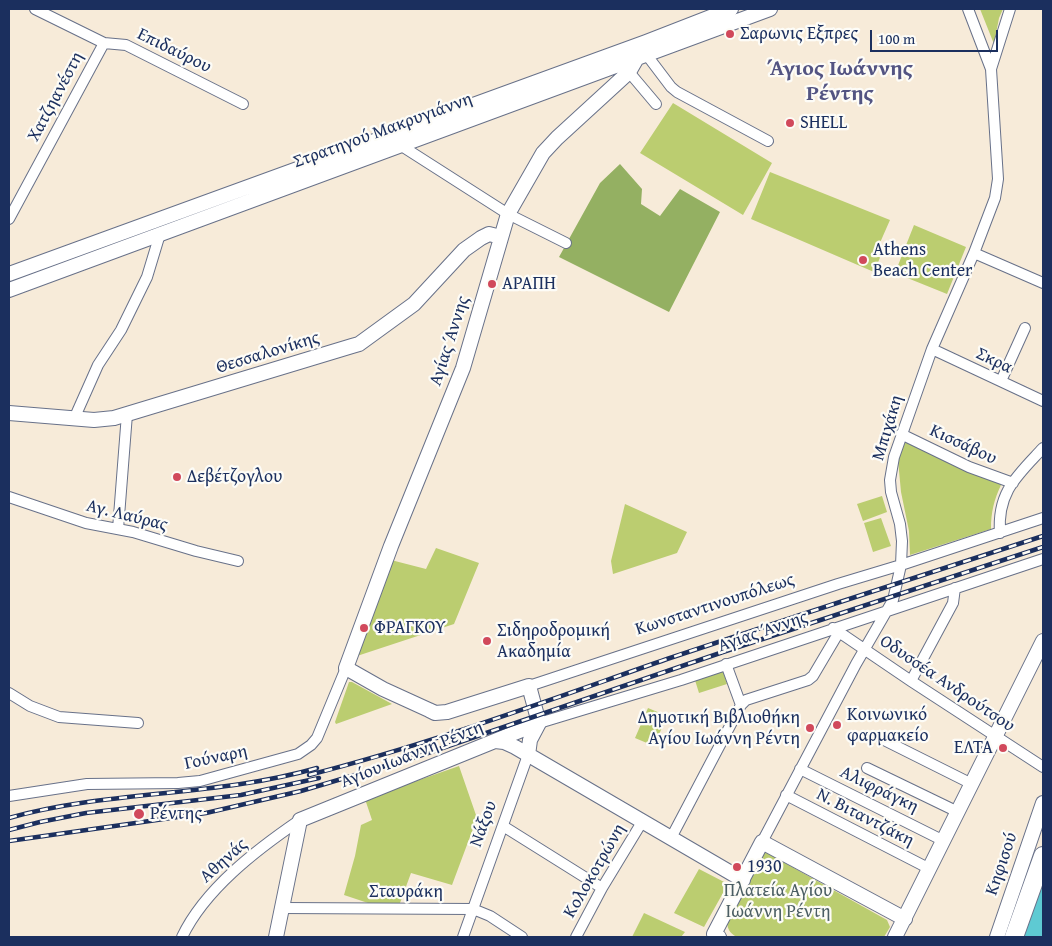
<!DOCTYPE html>
<meta charset="utf-8">
<style>
body{margin:0}
#map{position:relative;width:1052px;height:946px;overflow:hidden;background:#f7ebd9;font-family:"Gentium Book Plus",serif}
canvas{display:block}
.frame{position:absolute;inset:0;border:10px solid #1b2f5e;pointer-events:none}
.scale{position:absolute;left:870px;top:30px;width:128px;height:22px;box-sizing:border-box;border:2px solid #1b2f5e;border-top:0;padding-left:6px;font-size:15px;line-height:18px;white-space:nowrap;color:#1b2f5e;-webkit-text-stroke:4px #fdfcf7;paint-order:stroke}
</style>
<div id="map">
<canvas width="1052" height="946"></canvas>
<div class="frame"></div>
<div class="scale">100 m</div>
</div>
<script>
const ctx = document.querySelector('canvas').getContext('2d');
ctx.lineJoin = 'round';
function fillPath(path, color) { ctx.fillStyle = color; ctx.fill(path, 'evenodd'); }
function trace(path, color, width, dash) { ctx.strokeStyle = color; ctx.lineWidth = width; ctx.lineCap = dash ? 'butt' : 'round'; ctx.setLineDash(dash || []); ctx.stroke(path); }
function write(font, color, halo, rows, align = 'center') {
  ctx.font = font + ' "Gentium Book Plus",serif'; ctx.lineWidth = 4.5; ctx.setLineDash([]); ctx.textBaseline = 'middle'; ctx.strokeStyle = halo; ctx.fillStyle = color; for (const [text, x, y, turn = 0] of rows) {
    ctx.save(); ctx.translate(x, y); ctx.rotate((+turn || 0) * Math.PI / 180); ctx.textAlign = isNaN(turn) ? turn : align; if (halo) ctx.strokeText(text, 0, 0); ctx.fillText(text, 0, 0); ctx.restore();
  }
}
fillPath(new Path2D(`
 M980,9H1003L999,18L994,44Z
 M673,103L772,163L743,215L640,153Z
 M770,172L890,220L879,245L884,248L874,272L751,219Z
 M914,225L966,247L947,294L895,273Z
 M905,440L999,481L1001,485C994,500 991,512 991,529L910,555L909,531L901,492L898,460Z
 M882,496L887,512L863,521L857,504Z
 M625,504L687,532L677,553L613,574L611,561Z
 M881,518L891,546L873,552L864,523Z
 M436,548L479,563L454,624L357,656L391,560L426,569Z
 M722,668L727,684L699,693L694,677Z
 M349,682H352L392,704L336,724L335,722Z
 M648,708L667,716L654,746L635,738Z
 M459,766L477,818L452,885L411,873L400,903H368L344,895L355,856L361,825L372,820L365,799Z
 M763,853H767L887,920L890,927L884,937H737C729,933 727,928 727,920Z
 M699,869L728,884L704,927L674,913Z
 M644,913L685,932L681,937H632Z`), '#bbcd70');
fillPath(new Path2D(`
 M620,164L642,189L641,204L660,216L680,189L720,212L669,312L559,257L600,183Z`), '#94b062');
fillPath(new Path2D(`
 M1043,882V937H1024Z`), '#5ecad3');
const street = new Path2D(`
 M35,9L104,43L126,45L243,104
 M646,54L671,87L677,92L768,141
 M991,69L1010,9
 M629,72L656,104
 M397,143L508,214L566,243
 M9,219L104,43
 M974,253L1043,283
 M932,349L1043,401
 M1001,381L1025,328
 M74,419L98,365L121,330L147,277L160,234
 M901,434L969,467L1013,483
 M9,497L86,523L133,532L196,551L238,561
 M118,529L127,414
 M1000,533C997,492 1017,476 1043,448
 M833,628L911,681L1043,767
 M911,681L953,603L955,588
 M529,686L838,584L901,565L1043,518
 M9,693L30,706L59,717L138,723
 M741,705L746,700L808,680L813,676L839,632
 M539,723L681,680L1043,559
 M882,739L972,784
 M867,768L958,812
 M800,769L944,841
 M786,795L930,869
 M9,796L87,784L178,783L200,781L298,754L311,745L317,738L346,668
 M503,826L602,888
 M671,838L741,705L726,664
 M762,842L856,664L893,600L901,565L902,541L900,524L891,492L890,480L894,457L932,349L974,253L995,198L998,179L991,69L968,9
 M283,908L473,909L490,916L522,937
 M182,937C205,889 256,850 300,820
 M463,937L528,755
 M576,937L602,888L642,822`);
const secondary = new Path2D(`
 M9,274L646,42L731,9
 M9,290L770,9
 M9,413L94,420L114,418L352,346L359,344L414,304L464,250L481,238L489,234L501,237
 M539,723L529,686L447,712L435,713L429,710L383,689L346,668L391,546L463,368L508,214L543,153L557,138L629,72L637,58
 M495,741L504,742L515,747L743,880
 M528,755L530,740L539,723
 M276,937L300,820L539,723
 M719,937L714,934L762,842L905,919
 M895,937L1043,641
 M997,937L1043,803`);
const highway = new Path2D(`
 M1014,937L1043,856`);
trace(street, '#687189', 12);
trace(secondary, '#687189', 16);
trace(highway, '#687189', 20);
trace(street, '#fff', 10);
trace(secondary, '#fff', 14);
trace(highway, '#fff', 18);
const rail = new Path2D(`
 M309,775C431,744 549,700 667,659C792,617 918,577 1043,536
 M9,818C109,790 216,797 317,768
 M9,830L40,822L86,813L241,795L319,778
 M9,841L206,813L301,791L419,756L723,652L1043,547`);
trace(rail, '#1b2f5e', 4.5);
trace(rail, '#fdfcf7', 2.5, [8]);
for (const [x, y, r, color] of [
 [730,34,5,"#d1495b"],
 [790,123,5,"#d1495b"],
 [863,260,5,"#d1495b"],
 [492,284,5,"#d1495b"],
 [177,477,5,"#d1495b"],
 [364,628,5,"#d1495b"],
 [487,641,5,"#d1495b"],
 [837,725,5,"#d1495b"],
 [810,728,5,"#d1495b"],
 [1003,748,5,"#d1495b"],
 [139,814,6,"#d1495b"],
 [737,867,5,"#d1495b"]
]) { const dot = new Path2D(); dot.arc(x, y, r, 0, 2 * Math.PI); ctx.fillStyle = color; ctx.fill(dot); trace(dot, '#fdfcf7', 2); }
write('18px', '#1b2f5e', '#fdfcf7', [
 ["Σαρωνις Εξπρες",740,34],
 ["SHELL",800,123],
 ["Athens",873,250],
 ["Beach Center",873,271],
 ["ΑΡΑΠΗ",502,284],
 ["Δεβέτζογλου",187,477],
 ["ΦΡΑΓΚΟΥ",374,628],
 ["Σιδηροδρομική",497,631],
 ["Ακαδημία",497,652],
 ["Κοινωνικό",847,715],
 ["φαρμακείο",847,736],
 ["Δημοτική Βιβλιοθήκη",800,718,"right"],
 ["Αγίου Ιωάννη Ρέντη",800,739,"right"],
 ["ΕΛΤΑ",993,748,"right"],
 ["Ρέντης",150,814],
 ["1930",747,867]
], 'left');
write('18px', '#1b2f5e', '#fdfcf7', [
 ["Επιδαύρου",174,51,26],
 ["Χατζηανέστη",56,97,-62],
 ["Στρατηγού Μακρυγιάννη",383,131,-20],
 ["Αγίας Άννης",450,341,-72],
 ["Θεσσαλονίκης",268,353,-17],
 ["Σκρα",994,361,25],
 ["Μπιχάκη",888,428,-73],
 ["Κισσάβου",963,445,25],
 ["Αγ. Λαύρας",127,516,14],
 ["Κωνσταντινουπόλεως",715,605,-18],
 ["Αγίας Άννης",763,632,-19],
 ["Οδυσσέα Ανδρούτσου",947,684,34],
 ["Αγίου Ιωάννη Ρέντη",412,755,-22],
 ["Γούναρη",216,758,-12],
 ["Αλιφράγκη",879,790,26],
 ["Ν. Βιταντζάκη",865,818,27],
 ["Νάξου",484,824,-70],
 ["Αθηνάς",224,861,-42],
 ["Κηφισού",1002,864,-71],
 ["Κολοκοτρώνη",595,871,-60],
 ["Σταυράκη",406,892]
]);
write('18px', '#4b5e63', '#fdfcf7', [
 ["Πλατεία Αγίου",778,891],
 ["Ιωάννη Ρέντη",778,912]
]);
write('bold 22px', '#535482', '#fdfcf7', [
 ["Άγιος Ιωάννης",840,69],
 ["Ρέντης",840,94]
]);
</script>
